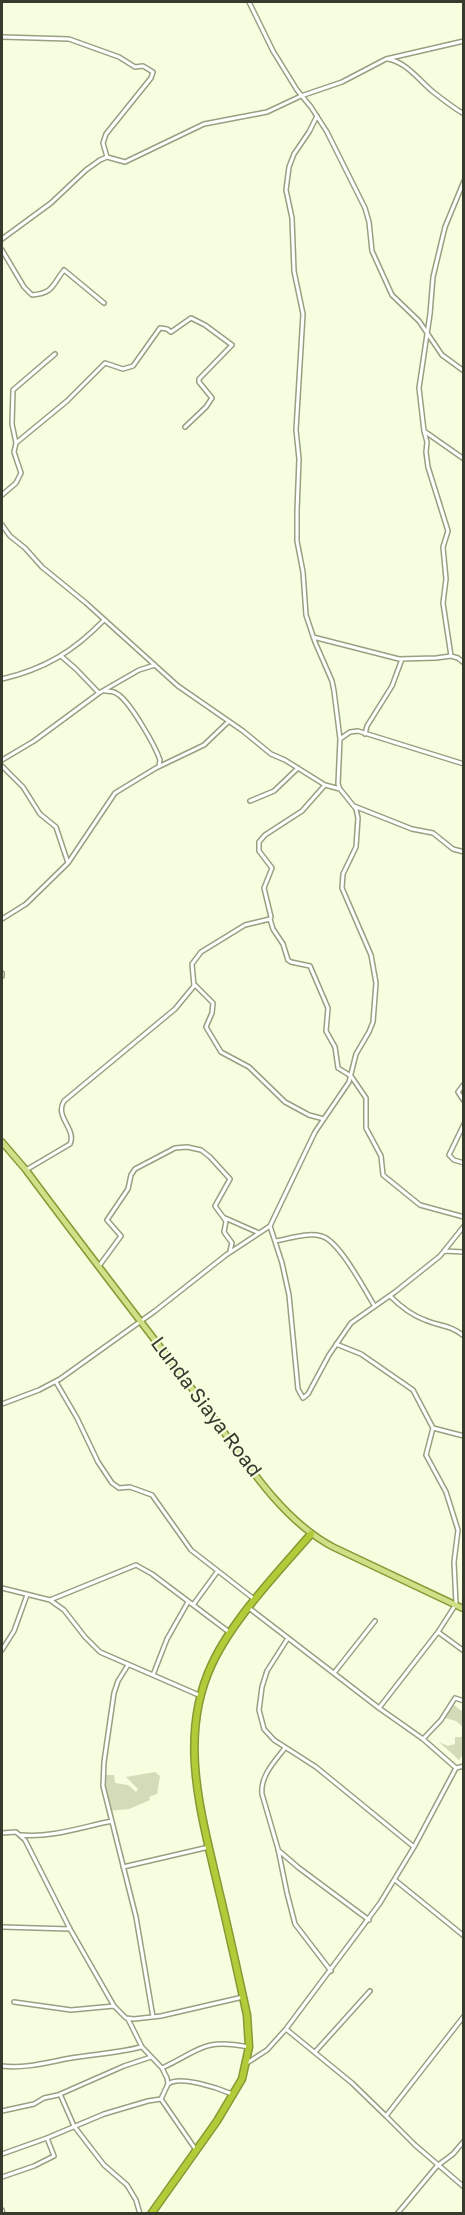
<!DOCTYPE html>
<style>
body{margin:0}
#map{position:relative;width:465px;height:2215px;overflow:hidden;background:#f5fede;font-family:"Golos Text",sans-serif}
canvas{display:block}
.frame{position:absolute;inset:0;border:3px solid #373b2e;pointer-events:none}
</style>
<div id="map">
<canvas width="465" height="2215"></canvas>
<div class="frame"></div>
</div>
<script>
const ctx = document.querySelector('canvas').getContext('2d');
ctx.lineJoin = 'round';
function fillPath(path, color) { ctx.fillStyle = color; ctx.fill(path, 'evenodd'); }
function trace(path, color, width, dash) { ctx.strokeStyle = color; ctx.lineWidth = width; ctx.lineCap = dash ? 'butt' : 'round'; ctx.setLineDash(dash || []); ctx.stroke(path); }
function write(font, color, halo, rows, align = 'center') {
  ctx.font = font + ' "Golos Text",sans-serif'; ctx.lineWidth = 4.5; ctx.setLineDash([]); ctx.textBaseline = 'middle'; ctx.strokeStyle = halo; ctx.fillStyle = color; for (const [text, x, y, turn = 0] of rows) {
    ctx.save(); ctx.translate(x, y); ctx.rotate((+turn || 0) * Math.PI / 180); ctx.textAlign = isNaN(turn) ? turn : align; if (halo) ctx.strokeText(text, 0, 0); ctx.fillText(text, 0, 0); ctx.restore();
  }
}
fillPath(new Path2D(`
 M454,1705L463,1712V1727L456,1721L445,1718Z
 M455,1737H463V1754L459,1760L439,1742L448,1746L455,1744Z
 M155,1772L160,1776L157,1794L149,1797L150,1800L129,1809L108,1811L105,1775H114L115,1783L128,1785L136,1792L138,1789L126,1777Z`), '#d2dcb8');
const street = new Path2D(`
 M249,2L273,51L297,90L311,107L327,132L365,208L369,222L372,251L392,295L419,321L442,355L464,371
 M2,37L69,39L119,57L135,67L143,66L153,72L151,78L106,134L103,143L107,157
 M388,59C406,62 419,80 432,91C442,99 452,107 464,114
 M464,181L445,227L433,277L430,314L419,388L424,431L464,459
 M2,239L51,203L86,170L100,160L107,157L125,162L204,124L267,112L301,96L342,82L386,59L464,41
 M2,250L24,287L32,295C54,293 52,285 64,270L104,303
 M424,431L427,442L426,452L428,467L448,531L443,547L446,579L443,603L451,656
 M16,443L67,401L105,363L123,369L133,366L160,328L167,329L171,332L191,318L205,325L232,345L199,379V382L212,398L206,407L185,427
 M2,495L16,483L21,473L14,452L16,443L12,424L13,390L55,354
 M2,525L10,536L25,548L42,567L86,603L178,686L243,731L271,754L285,760L325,785L340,789
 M313,637L399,659L436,658L451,656L458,658L464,663
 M61,656L76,669L99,693
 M2,679C45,669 74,651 104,620
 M105,691C110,691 114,691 119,695C131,704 155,745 160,760L159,766
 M365,734L367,726L392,686L402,659
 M340,739L350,732L358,731L464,764
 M2,760L34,741L99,693L139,670L155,665
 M2,766L23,787L40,814L56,827L68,863L26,904L2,919
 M250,801L274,791L298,768
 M354,806L412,829L433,833L453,849L464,852
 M68,863L115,793L156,768L204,745L228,722
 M270,919L273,929L283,944L288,960L291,962L310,966L328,1008L326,1031L335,1047L338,1068L351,1076L366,1098V1128L381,1156L383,1175L420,1205L464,1217
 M2,973V976
 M195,985L213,1003L212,1013L206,1027L221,1052L249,1067L285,1102L309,1115L324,1119
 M464,1084L458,1092L464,1101
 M464,1124L449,1155L454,1160L464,1163
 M26,1170L70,1144C77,1129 54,1117 64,1101L175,1009L194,986L192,964L201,952L245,925L270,919L271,917L264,888L272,868L259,851V842L265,835L302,811L325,785
 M225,1218L259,1233
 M270,1226L282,1263L289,1295L298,1389L303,1398L308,1394L329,1355L351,1323L395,1292L440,1256L464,1226
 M275,1241C289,1239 307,1232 321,1236C339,1240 364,1289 374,1305
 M444,1251L464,1252
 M99,1266L121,1236L107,1220L128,1189L131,1175L135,1169L175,1148L187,1147L201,1150L210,1157L230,1179L215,1206L226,1221L224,1232L232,1243L230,1251
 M390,1296C400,1306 411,1315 425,1320C441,1327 449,1324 464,1336
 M336,1344L361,1354L413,1390L433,1428L426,1455L446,1492L458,1530L454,1562L456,1604L438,1632L379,1708
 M56,1382L77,1418L98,1462L112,1483L119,1488L130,1487L152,1495L191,1550L254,1599
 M2,1404L39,1390L60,1379L155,1311L226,1255L270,1226L315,1132L349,1082L356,1054L369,1032L373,1022L376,983L371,955L342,888L343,874L356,847L358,818L356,809L340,789L338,784L340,739L334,691L332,681L315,642L306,615L303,572L297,541V511L299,459L296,430L303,314L294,271L292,218L286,190L289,167L294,154L309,132L317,116
 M433,1428L464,1436
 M2,1588L50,1600L64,1610L85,1637L100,1652L201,1696
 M50,1600L136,1565L152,1574L229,1632
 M193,1605L217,1572
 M249,1608L379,1708L423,1739L456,1768
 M438,1632L464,1651
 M288,1638L267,1671L262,1687L259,1710L264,1729L274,1740L316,1767L414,1847
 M2,1650L14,1631L27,1595
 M128,1665L118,1681L114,1693L104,1762L103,1786L136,1917L153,2017
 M334,1673L375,1621
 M153,1675L167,1639L188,1602
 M423,1739L441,1720L455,1698L464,1701
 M285,1748C275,1761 260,1776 262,1794L278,1849L287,1893L295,1924L331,1971
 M2,1833L16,1832L25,1840L70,1929L114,2006L126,2018L134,2019L161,2016L243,1997
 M21,1835C51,1838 82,1827 112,1821
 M278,1850L299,1868L369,1920
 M123,1867L209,1847
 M395,1880L464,1936
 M2,1927L70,1929
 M14,2002L71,2010L114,2006
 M286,2029L380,1903L414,1847L456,1768L464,1766
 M315,2052L370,1991
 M247,2063L267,2050L286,2029L352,2083L386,2116L464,2016
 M2,2066C24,2069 49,2062 71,2058C95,2054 118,2053 141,2047
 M162,2068C201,2050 202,2038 249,2047
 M168,2084C180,2075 218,2088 232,2094
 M60,2094L74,2126L104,2165L127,2185L136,2200L140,2214
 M161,2099L196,2150
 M2,2111L34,2104L44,2098L58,2095L124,2066L151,2057
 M386,2116L415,2145L464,2187
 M2,2154L47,2138L104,2114L148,2101L161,2099L168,2084L167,2078L162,2068L142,2047L128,2019
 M2,2177L34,2166L54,2156L47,2138
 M2,2210L3,2214
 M397,2214L437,2166L453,2154L464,2141`);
const primary = new Path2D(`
 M2,1142L26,1170C83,1247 142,1323 200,1399C238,1449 276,1517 333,1547L464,1609`);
const highway = new Path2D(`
 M151,2214L217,2121L242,2079L249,2047L247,2015C238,1974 229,1932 219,1891C202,1816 177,1738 212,1664C233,1619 278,1572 311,1534`);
trace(street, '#98a082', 6);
trace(primary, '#869935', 8);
trace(highway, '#869935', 9);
trace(street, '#fff', 3);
trace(primary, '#d0e088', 5);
trace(highway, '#b1cc39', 6);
write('20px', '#373b2e', '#f5fede', [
 ["Lunda Siaya Road",206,1407,53]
]);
</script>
